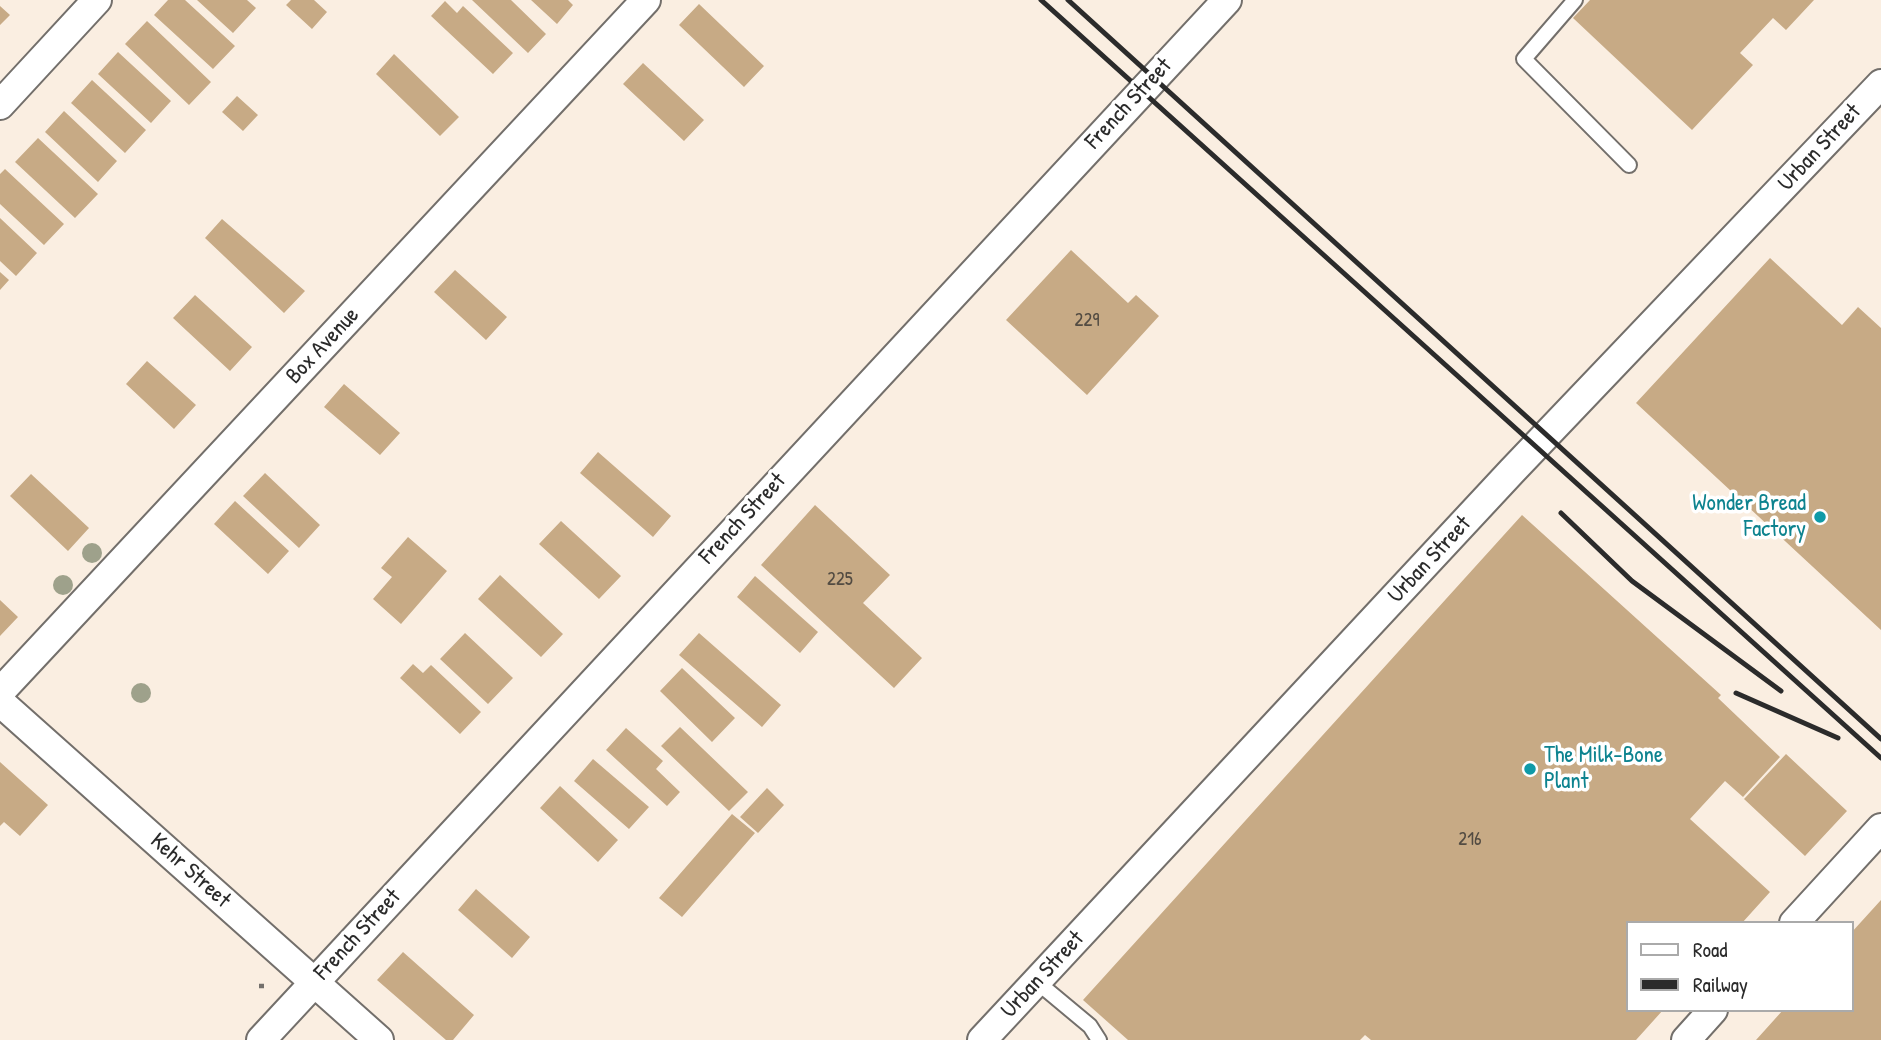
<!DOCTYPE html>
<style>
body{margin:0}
#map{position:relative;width:1881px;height:1040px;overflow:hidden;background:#faeee1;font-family:"Patrick Hand",sans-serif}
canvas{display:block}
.legend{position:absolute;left:1626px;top:921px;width:228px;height:91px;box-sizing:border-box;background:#fff;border:2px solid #aaa;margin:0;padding:9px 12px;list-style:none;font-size:21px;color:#2b2b2b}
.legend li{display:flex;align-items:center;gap:14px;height:35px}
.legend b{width:35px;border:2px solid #aaa}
</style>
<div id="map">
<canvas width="1881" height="1040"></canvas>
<ul class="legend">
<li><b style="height:9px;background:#fff"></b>Road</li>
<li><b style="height:9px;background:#2b2b2b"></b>Railway</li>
</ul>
</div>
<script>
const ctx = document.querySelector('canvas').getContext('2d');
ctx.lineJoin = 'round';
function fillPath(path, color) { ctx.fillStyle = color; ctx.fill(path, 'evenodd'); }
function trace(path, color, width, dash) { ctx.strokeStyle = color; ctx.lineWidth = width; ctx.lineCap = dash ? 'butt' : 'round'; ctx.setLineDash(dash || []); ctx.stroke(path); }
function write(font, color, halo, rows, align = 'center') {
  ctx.font = font + ' "Patrick Hand",sans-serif'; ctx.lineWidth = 7; ctx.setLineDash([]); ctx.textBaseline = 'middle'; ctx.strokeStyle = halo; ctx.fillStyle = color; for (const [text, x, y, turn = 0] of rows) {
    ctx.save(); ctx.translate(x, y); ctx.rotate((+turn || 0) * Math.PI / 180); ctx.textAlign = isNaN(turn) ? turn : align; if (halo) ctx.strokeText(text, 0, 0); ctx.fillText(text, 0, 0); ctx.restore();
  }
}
fillPath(new Path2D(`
 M168,0H185L235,46L213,69L154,15Z
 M197,0H247L256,8L233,33Z
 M291,0H314L327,12L312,29L286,5Z
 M472,0H511L546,34L528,53Z
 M531,0H568L573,5L557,24Z
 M1590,0H1814L1786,30L1773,18L1740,53L1753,65L1692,130L1573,18Z
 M445,1L457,13L463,6L513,53L493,74L431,16Z
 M699,4L764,66L744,87L679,25Z
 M0,6L10,15L0,25Z
 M147,21L211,82L189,105L125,44Z
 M118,52L171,101L151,123L98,74Z
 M394,54L459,117L440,136L376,74Z
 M643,63L704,120L684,141L623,84Z
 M92,80L146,130L125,153L71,103Z
 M237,96L258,115L243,131L222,112Z
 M64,111L117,161L98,182L45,132Z
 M38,138L98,194L75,218L15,162Z
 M5,169L64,224L44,245L0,204V174Z
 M0,218L37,253L16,276L0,261Z
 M222,219L305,291L284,313L205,238Z
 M1071,250L1128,303L1136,295L1159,316L1087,395L1006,320Z
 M1770,258L1842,325L1858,307L1881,328V630L1636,403Z
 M455,270L507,317L486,340L434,292Z
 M0,272L9,280L0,290Z
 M195,295L252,347L230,371L173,318Z
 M147,361L196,405L174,429L126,384Z
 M344,384L400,433L380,455L324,407Z
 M598,452L671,516L653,537L580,473Z
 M265,473L320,525L299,548L243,496Z
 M31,474L89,528L68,551L10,496Z
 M235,501L289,551L268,574L214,524Z
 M815,505L890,575L863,603L922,658L894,688L761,565Z
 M1522,515L1721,695L1718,698L1780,757L1743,797L1725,781L1690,819L1770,892L1742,923H1627V1010H1663L1636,1040H1371L1365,1035L1360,1040H1128L1083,1000Z
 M561,521L621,576L599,599L539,544Z
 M408,537L447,571L401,624L373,599L392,577L381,568Z
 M500,575L563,634L541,657L478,599Z
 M755,576L818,632L800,653L737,597Z
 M0,600L18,617L0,636Z
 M465,633L513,678L488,704L440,659Z
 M699,633L781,705L762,727L679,655Z
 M413,664L423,673L431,665L481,712L460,734L400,678Z
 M682,668L735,718L712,742L660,691Z
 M680,727L748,792L729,811L661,746Z
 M626,728L663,761L656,769L680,792L667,806L606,750Z
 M1786,754L1847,811L1805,856L1744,799Z
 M593,759L649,807L629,829L574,781Z
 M0,762L48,805L20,836L4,822L0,826Z
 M560,786L618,840L598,862L540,808Z
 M767,788L784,805L758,833L740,817Z
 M732,814L755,833L682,917L659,898Z
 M476,889L530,937L512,958L458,910Z
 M1881,900V1040H1756L1783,1010H1851V933Z
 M403,952L474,1015L453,1040H446L377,980Z`), '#c7aa85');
const service = new Path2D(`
 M1575,0L1524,59L1629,165
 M1036,981L1090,1026L1099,1040`);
const minor = new Path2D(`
 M0,105L97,0
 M0,692L646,0
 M0,702L379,1040
 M1794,923L1881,828
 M261,1040L1227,0
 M982,1040L1512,471L1881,84
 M1686,1040L1713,1010`);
trace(service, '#736f6b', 18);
trace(minor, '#736f6b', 32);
trace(new Path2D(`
 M259,986H265`), '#736f6b', 4.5, [5, 5]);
trace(service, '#fff', 14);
trace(minor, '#fff', 28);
trace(new Path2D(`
 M1041,0L1881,758
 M1068,0L1881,739
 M1561,513L1632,581L1781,691
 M1736,693L1838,738`), '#2b2b2b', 5);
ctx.fillStyle = '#9ea18b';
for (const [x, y] of [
 [92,553],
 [63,585],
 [141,693]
]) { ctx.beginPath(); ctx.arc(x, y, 10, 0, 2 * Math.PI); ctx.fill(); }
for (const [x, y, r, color] of [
 [1820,517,7,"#0f9aa8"],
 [1530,769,7,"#0f9aa8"]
]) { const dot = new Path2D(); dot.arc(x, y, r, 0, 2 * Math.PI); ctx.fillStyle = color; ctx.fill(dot); trace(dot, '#fff', 2.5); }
write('19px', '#524b42', null, [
 ["229",1087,321],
 ["225",840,580],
 ["216",1470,840]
]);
write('23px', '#2b2b2b', '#fff', [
 ["French Street",1129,104,-47],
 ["Urban Street",1820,148,-47],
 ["Box Avenue",323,346,-47],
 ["French Street",743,519,-47],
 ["Urban Street",1430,560,-47],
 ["Kehr Street",190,871,42],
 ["French Street",358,935,-47],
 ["Urban Street",1043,975,-47]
]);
write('23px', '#0d838f', '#fff', [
 ["Wonder Bread",1806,504],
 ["Factory",1806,530],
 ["The Milk-Bone",1544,756,"left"],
 ["Plant",1544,782,"left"]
], 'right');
</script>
